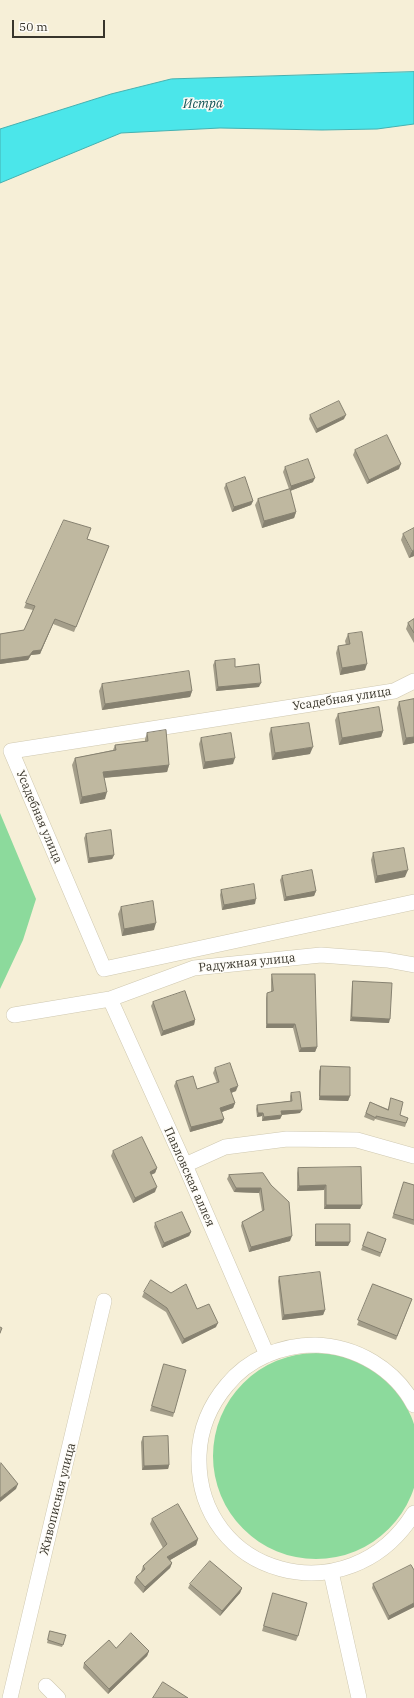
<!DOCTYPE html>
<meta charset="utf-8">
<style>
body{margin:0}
#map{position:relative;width:414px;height:1698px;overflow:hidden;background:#f6efd7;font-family:"IBM Plex Serif",serif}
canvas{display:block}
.scale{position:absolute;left:12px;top:20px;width:93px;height:18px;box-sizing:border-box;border:2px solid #38352b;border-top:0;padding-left:5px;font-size:12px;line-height:14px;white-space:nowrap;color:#38352b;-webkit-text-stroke:3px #fefcf7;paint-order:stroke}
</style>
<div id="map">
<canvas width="414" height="1698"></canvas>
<div class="scale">50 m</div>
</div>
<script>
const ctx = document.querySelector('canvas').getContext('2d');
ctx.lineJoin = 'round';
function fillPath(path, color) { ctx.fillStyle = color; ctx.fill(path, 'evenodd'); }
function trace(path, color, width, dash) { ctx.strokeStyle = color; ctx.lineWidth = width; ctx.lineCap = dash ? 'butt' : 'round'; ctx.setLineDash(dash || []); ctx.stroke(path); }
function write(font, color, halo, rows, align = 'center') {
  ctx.font = font + ' "IBM Plex Serif",serif'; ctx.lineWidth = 3; ctx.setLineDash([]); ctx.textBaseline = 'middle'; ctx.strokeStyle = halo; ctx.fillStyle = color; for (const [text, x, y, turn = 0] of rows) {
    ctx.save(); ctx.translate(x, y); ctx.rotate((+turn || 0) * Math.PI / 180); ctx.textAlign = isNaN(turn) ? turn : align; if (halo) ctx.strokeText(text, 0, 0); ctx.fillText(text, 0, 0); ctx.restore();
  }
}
fillPath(new Path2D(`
 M0,813L36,899L23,940L0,989Z
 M213 1456a103 103 0 1 1 206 0a103 103 0 1 1-206 0Z`), '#8cda9c');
const water = new Path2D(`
 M414,72V124L377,129L322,130L220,128L121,133L0,183V129L111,94L171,79Z`);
fillPath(water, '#4be6ea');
trace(water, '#45b1b1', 1);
const street = new Path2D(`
 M414,681L394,691L11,751L104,969L414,902
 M110,999L185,1165L267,1355
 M14,1015L110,999L194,968L321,955L387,960L414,965
 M185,1165L225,1147L287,1139L357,1140L414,1156
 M414,1405C395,1369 356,1346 315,1345C281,1345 248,1359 227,1385C210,1405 200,1429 199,1455C195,1576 349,1618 414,1513
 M331,1572L359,1698
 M46,1686L58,1698
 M10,1698L104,1301`);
trace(street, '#cfc8b0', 16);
trace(street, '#fff', 15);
fillPath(new Path2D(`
 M310,415L344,419L316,433L309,419Z
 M355,450L399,469L367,484L353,455Z
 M285,467L313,482L290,491L296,512L294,518L262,528L255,505L258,499L289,489L283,472Z
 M226,484L253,501L251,505L232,512L224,488Z
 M403,534L414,556L409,558L401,540Z
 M87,539L109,546L74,632L53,624L40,654L31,655L28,660L0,664V634L24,630L33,610L24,608L26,603Z
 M414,619V643L406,629L408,623Z
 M348,634L365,670L340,675L336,653L338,646L346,645L345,641Z
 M215,661L235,667L259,687L216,691L213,665Z
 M102,684L192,691L190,697L102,710L99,691Z
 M414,699V743L403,745L397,708L399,702Z
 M338,714L383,731L381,737L339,745L335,720Z
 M271,728L310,754L272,760L269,734Z
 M147,733L169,765L167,772L104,778L105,799L80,804L72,765L75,758L113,750L115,745L145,742V739Z
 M201,738L233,764L203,769L199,744Z
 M86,834L114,855L112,859L88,863L84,838Z
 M373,853L405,877L375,883L371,860Z
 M282,876L316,891L314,896L284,901L280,880Z
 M221,890L255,904L222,910L220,895Z
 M121,907L154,930L122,936L118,914Z
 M272,974L317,1047L315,1052H299L293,1028H266V998L267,993L271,992V979Z
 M353,981L389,1023L350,1021L352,985Z
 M153,1002L195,1020L194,1025L161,1036L151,1006Z
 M321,1066L350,1096L348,1101L319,1100V1071Z
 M215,1068L236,1091L231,1093L235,1103L233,1108L222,1112L224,1119L222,1123L190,1132L174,1086L176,1081L197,1089L217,1083L213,1073Z
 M291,1093L300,1113L282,1115L280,1119L262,1121V1116L257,1117L256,1109L257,1105L290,1101V1096Z
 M391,1098L400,1115L408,1118L405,1127L375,1119L374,1121L364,1117L370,1102L388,1109Z
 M113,1151L157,1168L155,1173L151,1175L155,1192L133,1203L111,1156Z
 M298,1168L362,1205L360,1209H324V1190L297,1191V1173Z
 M263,1173L290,1241L249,1252L241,1226L242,1222L262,1211L259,1193L234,1192L227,1179L229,1175Z
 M404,1182L414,1185V1225L392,1218Z
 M155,1223L191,1232L189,1236L162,1248L154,1227Z
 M316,1224L350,1242L348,1246H315V1229Z
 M368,1232L386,1239L380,1257L361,1250Z
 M279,1277L325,1310L323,1315L282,1320L278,1281Z
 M373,1284L412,1299L396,1340L357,1325Z
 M144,1292L197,1309L216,1327L182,1344L166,1312L142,1297Z
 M164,1364L174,1413L173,1417L150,1411Z
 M143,1437L169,1465L168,1469L142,1470L141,1442Z
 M152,1519L198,1539L196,1545L170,1560L172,1563L170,1568L143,1593L134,1583L136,1577L141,1573V1572L143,1566L163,1548L150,1524Z
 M414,1570V1607L388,1620L372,1588L373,1584Z
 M190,1584L242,1588L240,1593L220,1616L188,1588Z
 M273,1593L298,1636L296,1641L262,1631Z
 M50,1631L66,1635L62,1647L47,1643Z
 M116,1648L149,1651L147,1656L108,1694L83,1668L84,1663Z`), '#a49e8a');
fillPath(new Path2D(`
 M346,415L344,419L316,433L317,429Z
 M401,464L399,469L367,484L369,480Z
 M315,478L313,482L290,491L291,486Z
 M253,501L251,505L232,512L234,507Z
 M296,512L294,518L262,528L264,521Z
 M414,550V556L409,558L412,551Z
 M55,619L40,654L31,655L28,660L0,664V660Z
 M367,664L365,670L340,675L342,668Z
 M261,683L259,687L216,691L218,687Z
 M192,691L190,697L102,710L105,704Z
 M383,731L381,737L339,745L342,738Z
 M414,737V743L403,745L406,738Z
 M313,747L310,754L272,760L275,753Z
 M235,758L233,764L203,769L205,762Z
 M169,765L167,772L101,778L103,772Z
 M107,792L105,799L80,804L82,797Z
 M114,855L112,859L88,863L89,858Z
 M408,870L405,877L375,883L377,876Z
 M316,891L314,896L284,901L286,897Z
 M256,899L255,904L222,910L224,905Z
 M156,923L154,930L122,936L124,929Z
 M352,1017L390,1019L389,1023L350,1021Z
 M195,1020L194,1025L161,1036L163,1031Z
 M267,1024H295L293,1028H266Z
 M317,1047L315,1052H299L301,1048Z
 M238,1086L236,1091L228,1094L230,1089Z
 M320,1096H350L348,1101L319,1100Z
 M235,1103L233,1108L219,1113L220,1108Z
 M302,1110L300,1113L280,1115L281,1111Z
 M258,1113H263L262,1116L257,1117Z
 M282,1115L280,1119L262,1121L264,1117Z
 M224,1119L222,1123L190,1132L191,1127Z
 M157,1168L155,1173L148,1176L150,1172Z
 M326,1185L324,1190L297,1191L299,1186Z
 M157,1187L155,1192L133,1203L135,1198Z
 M236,1188H261L259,1193L234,1192Z
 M326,1205H362L360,1209H324Z
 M191,1232L189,1236L162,1248L164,1243Z
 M292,1236L290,1241L249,1252L251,1247Z
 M316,1242H350L348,1246H315Z
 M325,1310L323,1315L282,1320L284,1315Z
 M218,1323L216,1327L182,1344L184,1339Z
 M169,1465L168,1469L142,1470L144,1466Z
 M18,1484L16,1489L0,1502V1498Z
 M198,1539L196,1545L165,1563L167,1557Z
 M172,1563L170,1568L143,1593L145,1587Z
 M242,1588L240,1593L220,1616L222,1611Z
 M414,1603V1607L388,1620L389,1616Z
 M149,1651L147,1656L108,1694L109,1689Z`), '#868170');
const building = new Path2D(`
 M339,401L346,415L317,429L310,415Z
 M387,435L401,464L369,480L355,450Z
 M308,459L315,478L291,486L285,467Z
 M245,477L253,501L234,507L226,484Z
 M290,489L296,512L264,521L258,499Z
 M64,520L91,528L87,539L109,546L76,627L55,619L41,650L33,651L29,656L0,660V634L24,630L35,606L26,603Z
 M414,528V550L412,551L403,534Z
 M414,619V633L408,623Z
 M362,632L367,664L342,668L338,646L350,644L348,634Z
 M235,659V667L259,664L261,683L218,687L215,661Z
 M189,671L192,691L105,704L102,684Z
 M414,699V737L406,738L399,702Z
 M379,707L383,731L342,738L338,714Z
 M309,723L313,747L275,753L271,728Z
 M166,730L169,765L103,772L107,792L82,797L75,758L116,750L115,745L148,741L147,733Z
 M231,733L235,758L205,762L201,738Z
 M111,830L114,855L89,858L86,834Z
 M404,848L408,870L377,876L373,853Z
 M312,870L316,891L286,897L282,876Z
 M254,884L256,899L224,905L221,890Z
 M153,901L156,923L124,929L121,907Z
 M272,974H315L317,1047L301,1048L295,1024H267V993L273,991Z
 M353,981L392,983L390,1019L352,1017Z
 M185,991L195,1020L163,1031L153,1002Z
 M230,1063L238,1086L230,1089L235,1103L220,1108L224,1119L191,1127L176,1081L193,1076L197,1089L219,1082L215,1068Z
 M321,1066L350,1067V1096H320Z
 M300,1092L302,1110L281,1111L282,1115L264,1117L263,1113H258L257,1105L292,1101L291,1093Z
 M391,1098L403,1102L400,1115L408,1118L406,1123L376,1116V1118L366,1113L370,1102L388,1110Z
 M142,1137L157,1168L150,1172L157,1187L135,1198L113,1151Z
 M361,1167L362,1205H326V1185L299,1186L298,1168Z
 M263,1173L271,1185L289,1202L292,1236L251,1247L242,1222L264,1210L261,1188H236L229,1175Z
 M404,1182L414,1185V1220L394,1214Z
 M182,1212L191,1232L164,1243L155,1223Z
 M316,1224H350V1242H316Z
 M368,1232L386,1239L381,1253L363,1246Z
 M320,1272L325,1310L284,1315L279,1277Z
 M151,1280L171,1293L186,1284L197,1309L209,1304L218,1323L184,1339L167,1308L144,1292Z
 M373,1284L412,1299L397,1336L358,1320Z
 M0,1327L2,1328L0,1333Z
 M164,1364L186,1370L174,1413L152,1406Z
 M168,1436L169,1465L144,1466L143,1437Z
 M1,1463L18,1484L0,1498V1464Z
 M178,1504L198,1539L167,1557L172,1563L145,1587L136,1577L145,1569L143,1566L167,1544L152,1519Z
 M210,1561L242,1588L222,1611L190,1584Z
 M411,1565L414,1570V1603L389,1616L373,1584Z
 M273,1593L307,1603L298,1636L264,1626Z
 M50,1631L66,1635L63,1645L48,1640Z
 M131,1633L149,1651L109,1689L84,1663L109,1640L116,1648Z
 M163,1682L188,1698H153Z`);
fillPath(building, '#bfb8a0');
trace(building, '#868170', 1);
write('12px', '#38352b', '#fefcf7', [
 ["Усадебная улица",342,699,-9],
 ["Усадебная улица",39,817,67],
 ["Радужная улица",247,963,-6],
 ["Павловская аллея",189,1177,66],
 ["Живописная улица",58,1499,-76]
]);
write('italic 13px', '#145557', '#fefcf7', [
 ["Истра",203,104,-1]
]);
</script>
